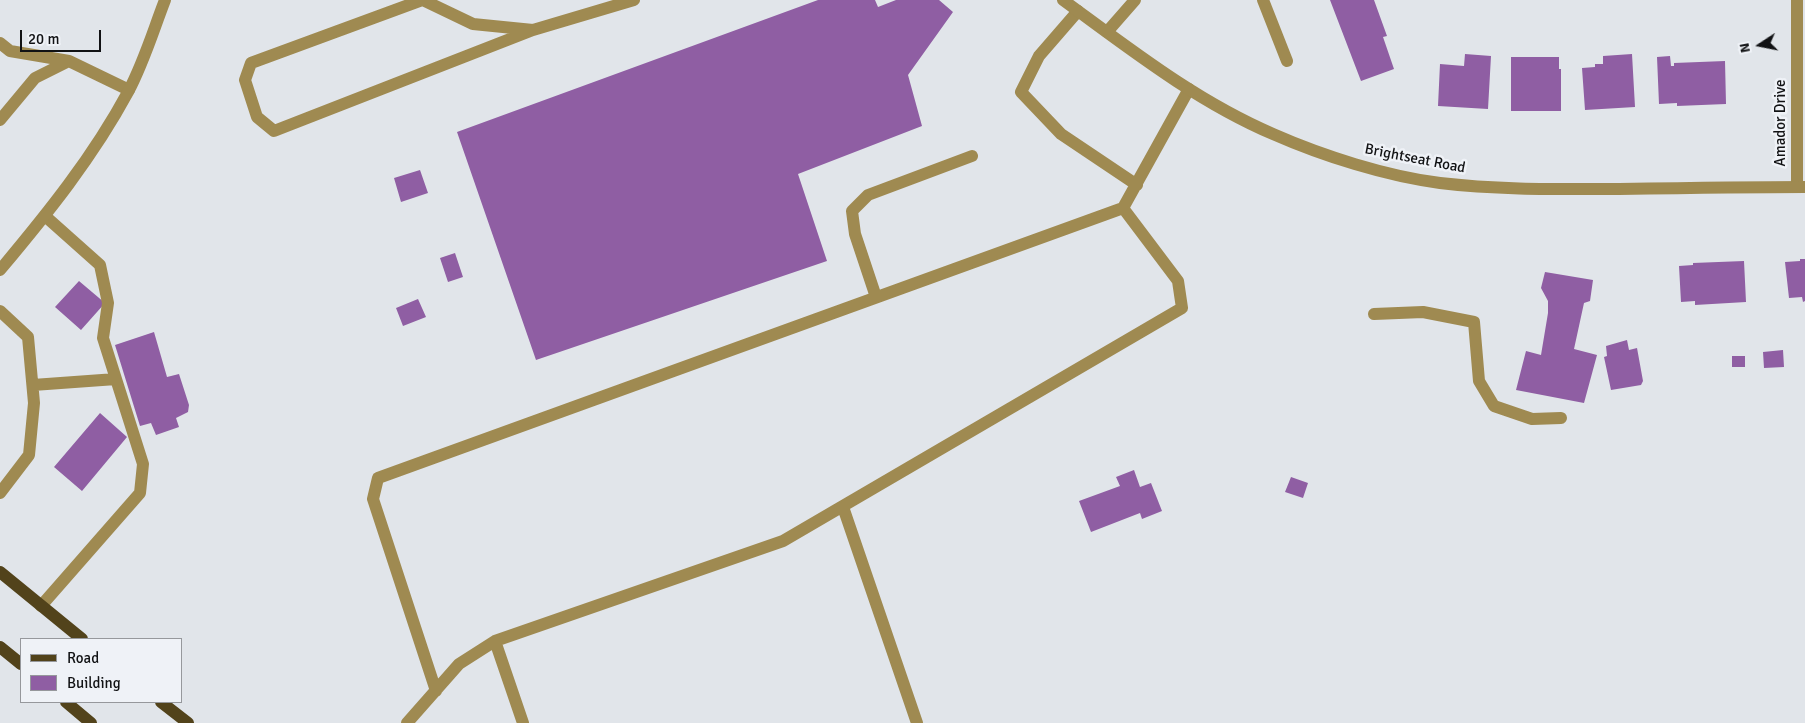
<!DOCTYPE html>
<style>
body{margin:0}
#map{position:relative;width:1805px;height:723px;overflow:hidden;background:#e1e5ea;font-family:Signika,sans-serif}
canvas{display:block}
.legend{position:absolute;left:20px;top:638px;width:162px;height:65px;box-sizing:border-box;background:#eff2f7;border:1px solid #96989c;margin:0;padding:6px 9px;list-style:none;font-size:15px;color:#111214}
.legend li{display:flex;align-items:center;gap:10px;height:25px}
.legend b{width:25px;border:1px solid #96989c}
.north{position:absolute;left:1735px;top:20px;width:50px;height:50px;-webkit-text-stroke:4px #eff2f7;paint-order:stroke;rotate:259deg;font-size:14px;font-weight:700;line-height:20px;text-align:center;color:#111214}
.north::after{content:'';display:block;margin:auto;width:18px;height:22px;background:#111214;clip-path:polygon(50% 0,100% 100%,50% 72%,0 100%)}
.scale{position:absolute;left:20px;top:30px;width:81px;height:22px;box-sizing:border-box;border:2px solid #111214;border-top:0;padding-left:6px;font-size:15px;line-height:18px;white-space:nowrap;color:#111214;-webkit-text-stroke:4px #eff2f7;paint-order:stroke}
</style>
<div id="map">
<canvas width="1805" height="723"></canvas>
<ul class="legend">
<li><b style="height:6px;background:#52431b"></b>Road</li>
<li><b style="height:14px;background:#8f5ea3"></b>Building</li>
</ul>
<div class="north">N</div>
<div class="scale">20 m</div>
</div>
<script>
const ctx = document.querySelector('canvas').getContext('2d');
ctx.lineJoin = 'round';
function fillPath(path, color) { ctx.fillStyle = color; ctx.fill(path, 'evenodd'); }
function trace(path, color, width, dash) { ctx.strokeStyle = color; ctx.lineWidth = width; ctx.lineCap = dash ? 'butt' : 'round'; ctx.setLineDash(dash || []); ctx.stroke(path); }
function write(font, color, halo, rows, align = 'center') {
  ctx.font = font + ' Signika,sans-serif'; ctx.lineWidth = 5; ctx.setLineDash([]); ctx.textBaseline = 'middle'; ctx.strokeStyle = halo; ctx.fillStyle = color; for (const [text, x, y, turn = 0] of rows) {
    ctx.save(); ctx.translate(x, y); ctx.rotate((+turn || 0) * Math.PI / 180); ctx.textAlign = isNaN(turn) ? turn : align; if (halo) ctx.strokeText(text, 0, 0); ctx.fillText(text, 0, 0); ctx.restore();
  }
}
fillPath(new Path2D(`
 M818,0H875L878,7L896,0H939L953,12L908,75L922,126L798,174L827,261L536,360L457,132Z
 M1330,0H1374L1387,36L1383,37L1394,69L1361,81Z
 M1465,54L1491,56L1488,109L1438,106L1440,64L1464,66Z
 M1632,54L1635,107L1585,110L1582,68L1595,67V64H1603V56Z
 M1670,56L1671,66H1674V63L1725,61L1726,104L1677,106V103L1659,104L1657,57Z
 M1511,57H1559V69H1561V111H1511Z
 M420,170L428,193L401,202L394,178Z
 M455,253L463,277L448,282L440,258Z
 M1800,259H1805V301L1803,302L1802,297L1789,298L1785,262L1800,261Z
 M1744,261L1746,302L1695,305V301L1681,302L1679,266L1693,265V263Z
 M1545,272L1593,280L1590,301L1584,303L1574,349L1597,355L1584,403L1516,390L1526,351L1541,355L1548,313V301L1541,288Z
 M79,281L105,303L81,330L55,307Z
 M418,299L426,317L403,326L396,308Z
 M154,332L167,377L179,374L189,405L188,412L176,418L179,427L156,435L151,423L140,426L115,345Z
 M1627,340L1629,350L1637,348L1643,381L1641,385L1611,390L1604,357L1607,356L1606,346Z
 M1783,350L1784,367L1764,368L1763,352Z
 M1732,356H1745V367H1732Z
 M100,413L127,437L82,491L54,467Z
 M1134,470L1140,487L1151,483L1162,511L1142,519L1140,513L1091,532L1079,501L1120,486L1116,477Z
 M1291,477L1308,483L1303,498L1285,492Z`), '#8f5ea3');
trace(new Path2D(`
 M422,0L251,63L245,80L257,117L274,131L533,30
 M423,0L473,24L533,30L634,0
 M1263,0L1287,61
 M1078,11L1039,56L1021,92L1061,134L1137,185
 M0,43L10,51L69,61
 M0,120L35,78L69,61L129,90
 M876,297L855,234L852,211L868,195L972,156
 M0,311L28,337L34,403L29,455L0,493
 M1374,314L1423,312L1474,322L1479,381L1494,406L1532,419L1561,418
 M33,385L116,379
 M843,507L917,723
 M41,606L140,493L143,464L103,338L108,303L100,265L45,216
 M495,641L523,723
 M436,691L373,499L378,478L1123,208L1189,89
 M407,723L459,664L495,641L783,541L1182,308L1178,281L1123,208`), '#9f8a51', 12);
trace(new Path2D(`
 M1797,0V187
 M1107,32L1135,0`), '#9f8a51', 12);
trace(new Path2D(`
 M1063,0C1130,49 1196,101 1273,134C1323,156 1386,176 1440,183C1499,190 1559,189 1619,189C1681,188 1743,187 1805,187
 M0,270C47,214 93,157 128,92C144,62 153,31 165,0`), '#9f8a51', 12);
trace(new Path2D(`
 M0,572L82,639
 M0,647L21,664
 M66,702L91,723
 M161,702L188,723`), '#52431b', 12);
write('15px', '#111214', '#eff2f7', [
 ["Amador Drive",1781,123,-90],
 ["Brightseat Road",1415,159,11]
]);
</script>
